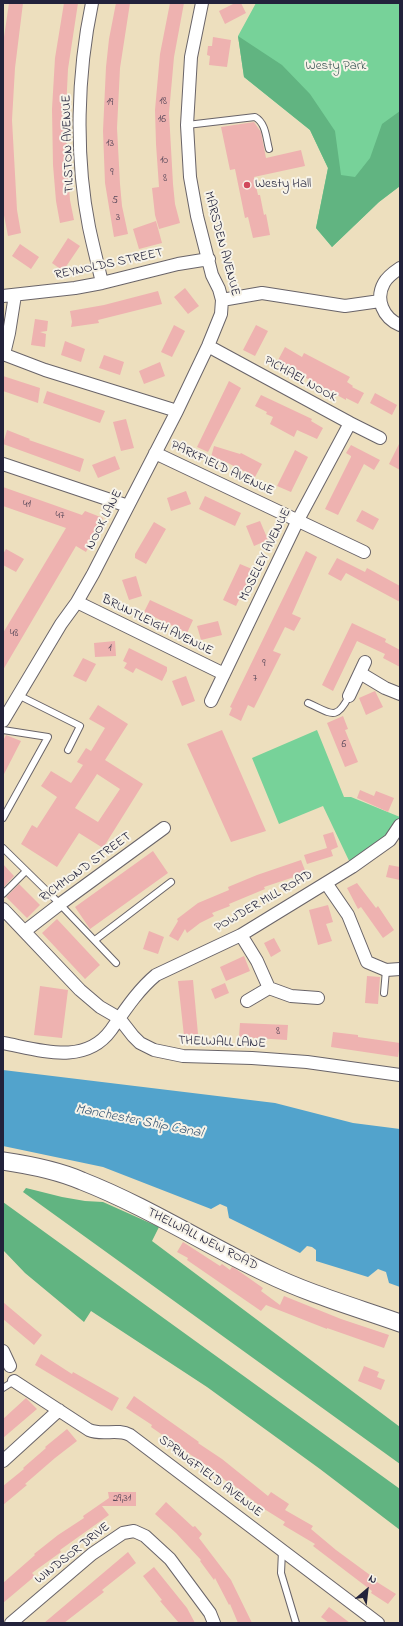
<!DOCTYPE html>
<style>
body{margin:0}
#map{position:relative;width:403px;height:1626px;overflow:hidden;background:#eddfbe;font-family:"Indie Flower",sans-serif}
canvas{display:block}
.frame{position:absolute;inset:0;border:4px solid #22223b;pointer-events:none}
.north{position:absolute;left:347px;top:1570px;width:40px;height:40px;-webkit-text-stroke:3px #f7f3e8;paint-order:stroke;rotate:28deg;font-size:11px;font-weight:700;line-height:16px;text-align:center;color:#22223b}
.north::after{content:'';display:block;margin:auto;width:14px;height:18px;background:#22223b;clip-path:polygon(50% 0,100% 100%,50% 72%,0 100%)}
</style>
<div id="map">
<canvas width="403" height="1626"></canvas>
<div class="frame"></div>
<div class="north">N</div>
</div>
<script>
const ctx = document.querySelector('canvas').getContext('2d');
ctx.lineJoin = 'round';
function fillPath(path, color) { ctx.fillStyle = color; ctx.fill(path, 'evenodd'); }
function trace(path, color, width, dash) { ctx.strokeStyle = color; ctx.lineWidth = width; ctx.lineCap = dash ? 'butt' : 'round'; ctx.setLineDash(dash || []); ctx.stroke(path); }
function write(font, color, halo, rows, align = 'center') {
  ctx.font = font + ' "Indie Flower",sans-serif'; ctx.lineWidth = 4; ctx.setLineDash([]); ctx.textBaseline = 'middle'; ctx.strokeStyle = halo; ctx.fillStyle = color; for (const [text, x, y, turn = 0] of rows) {
    ctx.save(); ctx.translate(x, y); ctx.rotate((+turn || 0) * Math.PI / 180); ctx.textAlign = isNaN(turn) ? turn : align; if (halo) ctx.strokeText(text, 0, 0); ctx.fillText(text, 0, 0); ctx.restore();
  }
}
fillPath(new Path2D(`
 M256,3H400V186L379,202L332,247L316,228L328,168L310,130L244,77L238,36Z
 M317,730L344,797H351L400,817V825L352,867L323,806L279,824L252,758Z`), '#77d299');
fillPath(new Path2D(`
 M238,36L282,65L310,94L335,131L341,175L355,177L370,158L382,124L400,111V186L379,202L332,247L316,228L328,168L310,130L244,77Z
 M26,1188L62,1197L85,1201L103,1202L159,1227L152,1241L400,1427V1464L23,1192Z
 M3,1202L400,1489V1530L320,1469L207,1387L91,1311L84,1322L25,1273L3,1250Z`), '#61b481');
fillPath(new Path2D(`
 M3,1070L275,1103L353,1123L400,1129V1287L389,1283L386,1272L378,1269L368,1277L316,1261V1250L312,1247L307,1246L300,1253L229,1218L227,1207L220,1204L211,1209L103,1167L3,1146Z`), '#52a3cc');
fillPath(new Path2D(`
 M9,3H23L15,68L12,120L17,210L21,233L8,236L3,210V44Z
 M64,3H78L68,69L66,110L67,163L70,200L74,220L60,223L56,201L53,165L52,109L55,58Z
 M116,3H130L120,68L117,128L120,184L122,206L128,234L114,237L105,183L103,131L106,67L109,39Z
 M170,3H184L174,57L169,113L173,184L175,204L180,223L159,229L155,215L152,188L159,187L156,144L155,110L160,54Z
 M235,3H241L246,13L225,24L219,11Z
 M213,37L231,40L227,67L209,65L210,56L207,55L208,46H212Z
 M254,122L261,132L266,158L301,150L305,166L254,177L258,195H260L264,215L266,214L270,235L253,238L248,217L245,218L235,169L230,170L221,127Z
 M156,221L162,243L139,249L133,229Z
 M68,238L80,246L63,271L52,263Z
 M20,244L39,257L31,269L12,256Z
 M185,288L199,306L188,314L174,297Z
 M158,291L162,304L98,320L99,323L71,327L72,322L70,311L104,305Z
 M35,319L48,321L47,331L40,332L46,334L45,347L31,345Z
 M174,325L185,331L172,357L161,352Z
 M256,325L268,331L255,356L243,350Z
 M65,341L85,349L81,362L61,355Z
 M285,347L302,357L304,353L350,377L347,382L353,386L352,387L364,393L358,404L346,398V400L277,362Z
 M104,355L124,362L120,375L99,368Z
 M160,362L165,376L144,384L139,371Z
 M3,376L40,388L38,403L3,391Z
 M229,381L241,388L208,452L197,447Z
 M47,391L105,411L100,423L43,403Z
 M375,393L397,405L392,415L370,403Z
 M261,395L312,419L311,421L323,428L317,439L297,430L294,437L270,424L273,417L266,414L267,412L255,406Z
 M126,419L134,448L121,451L113,422Z
 M7,430L30,439L29,440L84,459L80,472L3,444Z
 M400,442V470L389,464Z
 M351,445L380,460L374,470L364,464L338,515L325,509L351,457V456L346,453Z
 M214,446L240,454L241,453L262,464L255,477L226,462L211,457Z
 M295,450L308,457L291,492L277,486Z
 M115,456L120,469L98,478L92,465Z
 M3,487L82,515L85,511L103,518L86,552L76,546L3,670V633L66,528L3,506Z
 M186,491L191,504L171,511L167,498Z
 M205,496L241,513L235,526L199,509Z
 M362,510L379,519L373,530L356,521Z
 M260,521L268,540L254,546L246,526Z
 M154,522L166,529L146,564L135,558V554Z
 M6,549L24,559L16,572L3,565V554Z
 M306,551L317,557L292,614L301,618L294,631L285,627L273,651L281,654L254,708L248,705L241,721L229,715L232,708L230,707Z
 M337,558L365,572L367,568L400,586V602L346,573L341,581L328,574Z
 M240,564L252,569V573L236,606L223,600Z
 M136,576L142,596L129,600L122,580Z
 M150,600L193,620L187,633L144,612Z
 M218,621L222,635L201,640L197,626Z
 M352,623L386,639L385,642L400,650V667L383,658L385,654L357,641L333,691L322,685Z
 M115,641L116,656L95,657L94,643Z
 M129,648L167,667V671L162,681L136,668L133,673L124,668L127,663L123,661Z
 M83,658L96,664L86,682L73,676Z
 M186,676L195,701L182,706L172,681Z
 M375,691L383,707L366,715L359,698Z
 M98,705L128,724L105,760L143,784L103,848L79,833L57,867L21,844L32,825L37,828L57,797L41,786L51,771L71,783L83,765L77,762L86,748L91,751L105,728L89,719ZM97,774L120,789L98,822L75,808Z
 M343,716L348,729L345,730L358,762L345,767L327,723Z
 M222,730L266,831L231,842L187,744Z
 M6,735L21,741L3,776V741Z
 M360,790L374,796L376,791L394,798L388,812L357,798Z
 M333,832L338,847L331,850L333,856L307,864L304,855L327,848L323,835Z
 M153,851L168,873L90,929L75,907Z
 M301,860L306,873L264,887L265,889L229,904L230,906L212,913L214,916L200,923L187,933L185,929L178,941L169,936L178,921L177,919L198,903L229,890L228,887L257,875Z
 M3,864L14,876L3,888Z
 M389,865L400,867V880L386,877Z
 M357,883L376,908L378,906L394,930L383,938L361,907L358,909L347,888Z
 M19,884L40,905L27,918L6,897Z
 M328,905L333,922L326,924L332,941L318,945L309,910Z
 M57,919L100,965L85,979L42,933Z
 M149,931L164,937L158,954L143,949Z
 M274,938L281,951L271,957L264,943Z
 M244,956L250,971L226,981L220,967Z
 M367,976L380,977L378,1004L365,1003Z
 M193,980L198,1034L184,1036L178,981Z
 M225,983L229,993L215,999L211,989Z
 M40,986L68,990L62,1038L34,1035Z
 M240,1023L288,1025L287,1040L239,1037Z
 M333,1032L358,1035V1037L400,1043L398,1057L331,1047Z
 M183,1242L220,1266L222,1264L230,1270L232,1267L236,1269L263,1288L261,1291L280,1305L284,1296L341,1319L389,1335L384,1348L327,1328V1329L266,1305L261,1311L187,1260L188,1258L177,1252Z
 M3,1302L42,1335L34,1345L3,1319Z
 M41,1354L72,1374L73,1372L119,1398L112,1411L35,1365Z
 M364,1366L379,1372L377,1377L385,1380L381,1390L358,1381Z
 M134,1396L199,1442L198,1443L222,1459L268,1496L271,1492L289,1504L285,1510L313,1526L311,1529L336,1550L370,1575L369,1577L396,1594L388,1604L371,1593L372,1591L313,1546L315,1544L283,1525L285,1522L261,1507L231,1483L230,1484L214,1471L151,1427L152,1425L126,1408Z
 M26,1398L37,1409L3,1438V1419Z
 M67,1429L77,1441L55,1458L25,1484L27,1485L3,1505V1486L24,1469L23,1468L46,1448L45,1447Z
 M108,1492H136V1506H102L109,1515L60,1550L61,1552L32,1573L35,1576L3,1603V1583L35,1555L34,1554L58,1535L84,1518L83,1516L109,1498Z
 M166,1502L193,1527L195,1526L202,1534L199,1538L231,1580L252,1623H238L230,1604L229,1605L215,1578L214,1580L200,1561L201,1560L176,1533L155,1514Z
 M128,1552L136,1563L102,1590L104,1592L64,1623H44Z
 M154,1567L187,1608L195,1623H179L160,1601L162,1600L143,1576Z
 M329,1607L350,1623H329L321,1617Z`), '#eeb2b0');
const service = new Path2D(`
 M187,125L255,117C266,123 266,138 269,149
 M18,695L80,726L68,750
 M308,703C331,713 336,722 349,696
 M3,730L48,737L3,818
 M3,848L54,898L116,963
 M3,894L26,871
 M95,940L171,882
 M384,993L386,970
 M3,1388L14,1381
 M282,1551L281,1573L296,1623`);
const minor = new Path2D(`
 M92,3C77,74 75,156 89,227C93,246 98,265 102,283
 M400,268C394,272 387,277 384,283C375,299 383,318 400,325
 M3,296L75,288L102,283L178,264L209,259
 M222,300L262,293L345,306L380,301
 M208,346L350,423L380,438
 M3,354L45,370L177,411
 M4,354L9,333L15,295
 M155,453L364,552
 M3,464L128,506
 M77,602L224,674
 M360,673L385,688L400,694
 M349,696L365,662
 M211,701L298,520L350,423
 M3,721L61,624L77,602L93,574L177,411L208,346L221,314L222,300L219,289L212,275L197,216L190,177L187,125L191,57L202,3
 M326,883L348,915L367,962L386,970L400,969
 M3,909L80,990L100,1007L119,1018L133,1036L140,1043L154,1050L183,1056L252,1058L307,1062L400,1075
 M25,931L60,904L164,828
 M241,935L257,961L269,988L247,1001
 M269,988L291,996L318,998
 M3,1043C40,1050 85,1066 111,1030C125,1010 138,990 156,975L241,935L352,867L390,840L400,825
 M3,1351L10,1366
 M14,1381L89,1430C103,1436 117,1428 130,1435L378,1623
 M3,1461L59,1410
 M11,1623L92,1554L123,1533L134,1531L145,1536L170,1559L210,1613L214,1623`);
const secondary = new Path2D(`
 M3,1161C30,1165 57,1170 82,1181C146,1206 205,1244 266,1273C309,1294 355,1307 400,1323`);
trace(service, '#696469', 8);
trace(minor, '#696469', 14);
trace(secondary, '#696469', 19);
trace(service, '#fff', 6);
trace(minor, '#fff', 12);
trace(secondary, '#fff', 17);
for (const [x, y, r, color] of [
 [247,185,4,"#d1495b"]
]) { const dot = new Path2D(); dot.arc(x, y, r, 0, 2 * Math.PI); ctx.fillStyle = color; ctx.fill(dot); trace(dot, '#f7f3e8', 1.5); }
write('11px', '#554658', null, [
 ["18",163,102],
 ["19",110,103],
 ["16",162,120],
 ["13",110,144],
 ["10",164,161],
 ["9",112,173],
 ["8",165,179],
 ["5",115,201],
 ["3",118,218],
 ["41",27,505],
 ["47",60,516],
 ["48",14,634],
 ["1",110,649],
 ["9",264,664],
 ["7",255,679],
 ["6",344,745],
 ["8",278,1032],
 ["29,31",122,1499]
]);
write('13px', '#3c5757', '#f7f3e8', [
 ["Westy Park",336,67]
]);
write('13px', '#22223b', '#f7f3e8', [
 ["TILSTON AVENUE",69,144,-92],
 ["MARSDEN AVENUE",221,244,75],
 ["REYNOLDS STREET",109,265,-12],
 ["PICHAEL NOOK",300,380,29],
 ["PARKFIELD AVENUE",222,469,25],
 ["NOOK LANE",105,520,-63],
 ["MOSELEY AVENUE",266,555,-64],
 ["BRUNTLEIGH AVENUE",157,626,26],
 ["RICHMOND STREET",86,868,-36],
 ["POWDER MILL ROAD",264,902,-30],
 ["THELWALL LANE",222,1043,2],
 ["THELWALL NEW ROAD",202,1240,27],
 ["SPRINGFIELD AVENUE",210,1477,37],
 ["WINDSOR DRIVE",73,1554,-38]
]);
write('13px', '#22223b', '#f7f3e8', [
 ["Westy Hall",255,185]
], 'left');
write('italic 14px', '#355675', '#f7f3e8', [
 ["Manchester Ship Canal",139,1122,11]
]);
</script>
